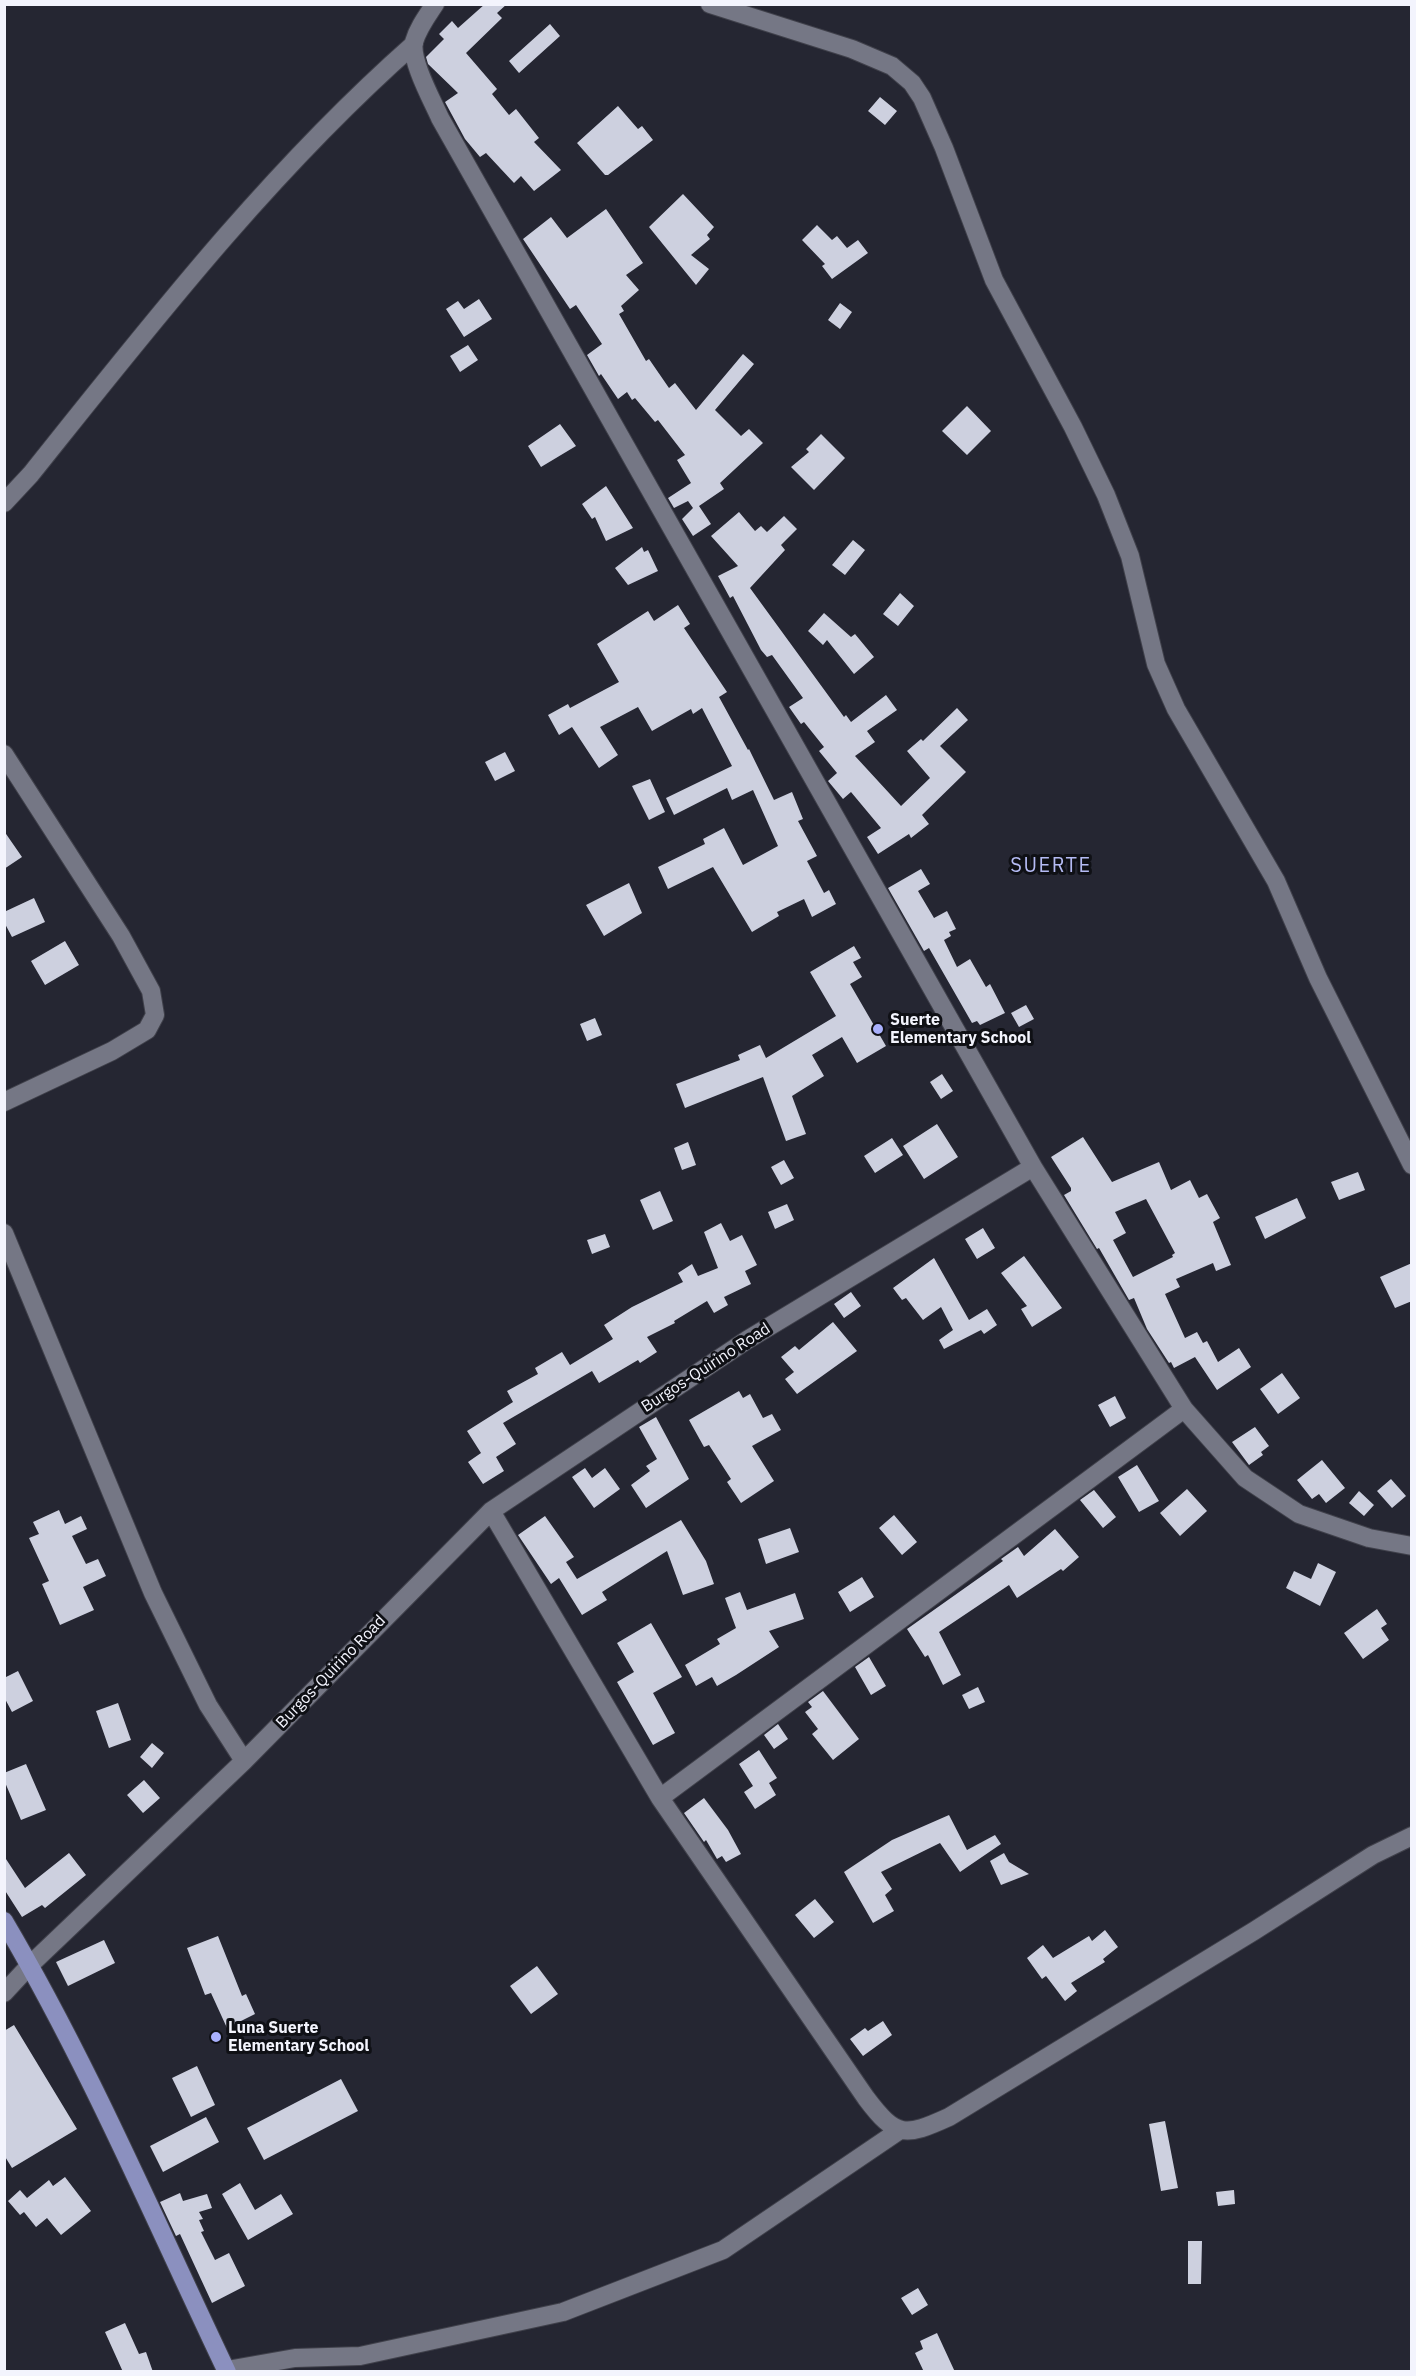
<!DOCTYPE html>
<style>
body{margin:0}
#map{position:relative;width:1416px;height:2376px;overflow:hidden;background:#252632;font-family:"IBM Plex Sans",sans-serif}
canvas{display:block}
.frame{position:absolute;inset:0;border:6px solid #f3f4fd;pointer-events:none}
</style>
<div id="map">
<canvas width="1416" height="2376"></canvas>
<div class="frame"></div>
</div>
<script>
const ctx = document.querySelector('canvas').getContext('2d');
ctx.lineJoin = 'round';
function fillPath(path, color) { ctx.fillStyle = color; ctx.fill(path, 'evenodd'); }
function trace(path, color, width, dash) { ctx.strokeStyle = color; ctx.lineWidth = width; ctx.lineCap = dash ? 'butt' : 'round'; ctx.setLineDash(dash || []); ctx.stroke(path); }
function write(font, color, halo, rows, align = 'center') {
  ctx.font = font + ' "IBM Plex Sans",sans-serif'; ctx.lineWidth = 6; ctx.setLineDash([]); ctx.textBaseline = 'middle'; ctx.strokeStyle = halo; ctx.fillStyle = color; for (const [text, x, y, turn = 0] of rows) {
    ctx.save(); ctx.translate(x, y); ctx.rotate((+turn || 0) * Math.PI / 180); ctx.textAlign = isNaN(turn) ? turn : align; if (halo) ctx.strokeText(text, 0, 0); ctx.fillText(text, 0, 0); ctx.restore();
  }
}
fillPath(new Path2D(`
 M485,4H507L497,13L502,18L466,53L497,89L492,94L509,115L516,109L539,138L534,142L561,170L534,191L521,176L514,183L486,153L480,157L465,139L445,102L458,93L428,64L426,57L444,39L439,34L452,21L458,28Z
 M550,24L560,36L519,73L509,61Z
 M880,97L897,111L885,125L868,111Z
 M618,106L638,129L642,126L653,140L608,175H605L577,143Z
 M683,194L714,227L707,235L710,239L691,255L709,269L696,285L649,227Z
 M606,209L643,263L626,275L639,290L621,306L624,311L619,314L646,361L649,359L669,388L675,383L696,410L743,354L754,364L715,410L741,436L749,429L763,443L720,483L724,489L699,506L711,524L693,536L682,519L693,508L688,501L674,508L668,498L691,483L677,460L685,455L658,420L655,422L635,398L632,400L627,392L618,399L601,374L599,376L587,355L602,344L576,305L570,309L523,239L551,217L567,238Z
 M817,225L832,240L837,236L847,248L858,240L868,253L832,279L822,266L825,264L802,240Z
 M479,299L492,319L464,337L446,309L458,301L464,309Z
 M840,303L852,312L840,329L828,320Z
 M468,345L478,360L460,372L450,356Z
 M967,406L991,431L967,455L942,431Z
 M560,424L576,446L541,467L528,446Z
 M821,434L845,458L814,490L791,467L809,452L806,449Z
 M606,486L633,528L606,541L595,517L592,519L582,504Z
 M739,512L755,531L761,526L767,532L784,516L797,529L781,545L785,550L750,588L844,717L846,715L851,722L886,695L897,710L867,731L875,742L855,756L901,806L930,778L907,751L921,739L923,741L957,708L968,720L940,746L966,772L922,815L929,824L911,838L909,834L878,854L867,837L881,828L851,792L843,799L828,781L837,773L819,751L824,747L804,722L801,724L789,707L803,698L772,655L767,657L761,650L733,596L730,598L718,576L738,566L711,536Z
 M853,540L865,550L845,575L832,565Z
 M642,547L644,552L648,550L658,571L628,585L615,568Z
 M900,593L914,606L898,626L883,614Z
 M678,605L690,624L684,628L727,692L719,697L748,750L749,749L774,800L792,792L803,819L798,821L817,856L807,861L824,893L829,890L836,904L812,917L804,899L777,912L779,916L752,932L713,867L668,889L658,867L705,844L703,839L724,828L743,865L778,846L753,790L732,800L727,788L674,815L666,798L732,766L702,708L693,714L691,709L652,731L638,707L600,727L618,755L599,768L572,727L559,735L548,715L568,704L570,708L619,682L597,644L648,611L654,621Z
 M824,613L851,637L855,634L874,657L854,674L827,640L823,645L808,631Z
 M505,752L515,771L495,781L485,762Z
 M650,779L665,812L649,820L632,786Z
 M4,831L22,857L4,869Z
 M921,869L930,884L918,891L934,918L947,911L956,929L949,932L951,936L944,940L957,967L970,959L986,987L990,984L1005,1013L980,1025L977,1021L972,1023L929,948L924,951L888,888Z
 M629,883L642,913L604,936L586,905Z
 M34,898L45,922L12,937L4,922V912Z
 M65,941L79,965L45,985L31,961Z
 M854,946L861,958L853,962L862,977L850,984L886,1046L857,1063L842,1037L812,1055L824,1076L792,1096L806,1134L786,1141L763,1077L685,1108L676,1084L740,1060L738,1055L760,1045L766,1058L836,1016L810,972Z
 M1026,1005L1034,1019L1019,1027L1011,1013Z
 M595,1018L602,1035L587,1041L580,1024Z
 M942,1074L953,1091L941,1099L930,1082Z
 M937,1124L958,1157L924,1179L903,1146Z
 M1083,1137L1112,1182L1159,1162L1171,1190L1190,1180L1199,1198L1207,1194L1220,1218L1213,1222L1231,1265L1216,1271L1213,1263L1176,1279L1180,1287L1165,1294L1185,1338L1197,1332L1203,1343L1207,1341L1218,1362L1239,1348L1251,1367L1217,1390L1195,1357L1174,1368L1171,1362L1169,1363L1147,1329L1134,1298L1129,1300L1099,1248L1097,1249L1064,1195L1071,1191V1188L1051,1157ZM1146,1199L1175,1253L1172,1255L1173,1257L1133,1277L1113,1240L1126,1233L1115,1212Z
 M892,1138L903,1155L875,1173L864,1156Z
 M688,1142L696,1165L682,1170L674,1148Z
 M784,1160L794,1178L781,1185L771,1167Z
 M1358,1172L1365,1190L1339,1200L1331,1182Z
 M660,1191L673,1221L653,1230L640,1200Z
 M1297,1198L1306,1218L1265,1239L1255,1217Z
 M787,1204L794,1220L775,1229L768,1212Z
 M721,1223L730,1241L742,1235L757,1265L745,1271L751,1284L724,1297L728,1305L714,1313L707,1301L674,1321L675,1323L647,1337L657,1352L640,1363L638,1360L599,1383L592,1371L503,1423L516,1444L496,1457L504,1471L483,1484L468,1462L481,1453L467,1431L513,1402L507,1391L538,1374L535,1368L562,1352L570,1365L613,1339L604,1325L632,1307L683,1282L678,1273L692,1264L698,1276L718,1268L704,1232Z
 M983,1228L995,1248L977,1259L965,1239Z
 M605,1234L610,1247L592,1254L587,1240Z
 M1024,1256L1062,1308L1032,1327L1021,1309L1027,1306L1001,1273Z
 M934,1258L969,1320L987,1309L997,1325L984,1334L981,1330L944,1349L939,1340L953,1330L941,1307L923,1320L906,1298L902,1300L893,1288Z
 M1412,1263V1301L1395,1308L1380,1277Z
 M851,1292L861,1306L844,1318L834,1304Z
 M833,1322L857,1351L797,1394L785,1379L794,1372L781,1357L795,1346L799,1350Z
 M1282,1373L1300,1398L1278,1414L1260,1389Z
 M739,1391L743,1398L750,1394L763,1418L772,1414L781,1430L752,1446L774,1481L741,1503L727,1482L731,1479L709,1445L704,1447L689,1420Z
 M1115,1396L1126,1418L1110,1427L1098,1405Z
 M656,1417L689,1479L646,1508L631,1485L650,1471L646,1466L657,1459L639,1427Z
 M1255,1427L1269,1446L1261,1452L1263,1455L1249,1465L1232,1442Z
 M1322,1460L1345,1488L1326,1503L1319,1494L1312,1499L1297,1480Z
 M1137,1465L1159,1501L1139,1512L1118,1477Z
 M585,1468L592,1478L605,1468L620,1489L594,1508L572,1477Z
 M1391,1479L1406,1496L1392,1508L1377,1491Z
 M1187,1489L1207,1511L1180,1536L1160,1513Z
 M1094,1490L1116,1517L1103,1528L1080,1500Z
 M1359,1491L1374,1505L1364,1516L1349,1503Z
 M59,1510L65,1524L81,1516L87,1529L72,1536L86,1564L98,1559L106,1576L83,1587L94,1610L60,1625L42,1584L49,1581L29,1538L39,1534L33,1522Z
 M894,1515L917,1542L902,1555L879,1528Z
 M545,1516L574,1557L566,1562L577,1579L681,1520L706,1561L714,1584L683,1595L667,1551L602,1592L607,1600L582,1615L559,1578L551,1584L518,1535Z
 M790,1528L799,1552L766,1564L758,1539Z
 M1055,1529L1079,1557L1063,1571L1061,1569L1017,1598L1009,1585L939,1632L961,1675L943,1685L928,1655L925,1657L907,1629L1003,1561L1001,1559L1018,1547L1024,1556Z
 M1318,1563L1336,1572L1320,1606L1286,1588L1294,1571L1311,1579Z
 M862,1577L874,1597L850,1612L838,1592Z
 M740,1592L747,1610L795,1593L804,1619L769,1631L779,1647L736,1675L717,1686L712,1677L696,1686L685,1665L720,1644L717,1639L736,1628L725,1598Z
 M1377,1609L1387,1624L1381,1628L1389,1640L1363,1659L1344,1633Z
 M651,1623L682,1677L653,1693L675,1733L653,1745L617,1682L634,1672L617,1643Z
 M869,1657L886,1686L871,1695L855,1667Z
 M18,1671L33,1701L12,1712L4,1697V1678Z
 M978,1687L985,1702L969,1709L962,1695Z
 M823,1691L859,1739L833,1760L812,1734L818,1729L805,1712L812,1707L808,1702Z
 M118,1703L131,1740L109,1748L96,1711Z
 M778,1724L788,1739L774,1749L764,1735Z
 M152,1743L164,1753L152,1768L140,1757Z
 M759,1750L777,1778L769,1783L776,1795L755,1809L744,1792L753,1786L739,1764Z
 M26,1764L46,1810L21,1820L4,1780V1773Z
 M144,1780L160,1798L143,1813L127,1795Z
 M704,1798L728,1830L741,1854L726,1862L722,1856L717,1859L706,1840L704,1842L684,1813Z
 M949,1815L967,1850L995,1835L1001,1844L960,1872L940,1843L881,1872L892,1889L885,1895L894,1911L873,1923L844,1872L892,1840Z
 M69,1853L86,1875L45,1908L42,1905L22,1917L4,1889V1856L25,1888Z
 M1004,1853L1009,1862L1029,1874L1001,1885L990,1861Z
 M815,1899L834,1922L814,1938L795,1915Z
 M1105,1930L1118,1947L1103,1959L1105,1962L1071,1983L1077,1991L1065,2001L1046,1976L1042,1979L1027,1958L1043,1945L1053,1958L1089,1936L1092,1941Z
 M218,1936L242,1996L246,1994L255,2014L227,2028L211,1993L205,1995L187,1948Z
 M104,1940L115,1963L68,1986L56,1962Z
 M537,1966L558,1994L531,2014L510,1986Z
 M883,2021L892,2035L863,2056L850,2039L865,2028L868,2031Z
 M14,2025L77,2129L12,2168L4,2155V2031Z
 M197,2066L215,2105L191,2117L172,2078Z
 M341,2079L358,2111L264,2160L247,2128Z
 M206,2117L219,2142L163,2172L150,2146Z
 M1165,2121L1178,2188L1161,2191L1149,2124Z
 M65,2177L91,2211L61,2235L47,2218L36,2227L24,2212L20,2215L8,2201L20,2190L27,2198L49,2180L53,2186Z
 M240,2183L255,2210L281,2194L293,2214L248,2240L222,2194Z
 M1234,2190L1235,2204L1218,2206L1216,2192Z
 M180,2193L183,2201L207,2194L212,2208L199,2212L203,2219L199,2220L204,2231L201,2232L215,2260L229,2253L245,2286L212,2303L180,2234L176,2236L160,2202Z
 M1188,2241H1202L1201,2284H1188Z
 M918,2288L928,2305L912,2315L901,2298Z
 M125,2323L139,2354L146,2352L153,2372H123L105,2332Z
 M937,2333L955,2372H924L915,2353L923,2349L920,2341Z`), '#cdd0df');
const minor = new Path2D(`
 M435,4C427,16 418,28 414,42C410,60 432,100 440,118L1033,1167
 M710,4L852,49L892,66L912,83L922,98L944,148L994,280L1073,427L1106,495L1130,556L1156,664L1176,709L1276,881L1318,978L1412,1165
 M4,503L31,474C151,324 269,172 414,44
 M4,754L121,936L151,991L155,1015L147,1030L112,1051L4,1102
 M4,1233L153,1593L208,1705L244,1761
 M491,1511L660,1798L866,2098C896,2138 905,2137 949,2117L1254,1931L1373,1855L1412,1836
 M660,1798L1184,1409
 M4,1993L30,1965L244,1761L491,1511L747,1340L1033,1167L1184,1409L1245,1478L1299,1514L1369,1538L1412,1546
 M227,2370L295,2358L360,2356L563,2312L723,2250L900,2130`);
const major = new Path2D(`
 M4,1921C89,2065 155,2221 227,2372`);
trace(minor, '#40414b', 20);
trace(major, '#40414b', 20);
trace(minor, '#757785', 18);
trace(major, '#8b90bf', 18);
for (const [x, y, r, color] of [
 [878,1029,6,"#a9b0fc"],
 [216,2037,6,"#a9b0fc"]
]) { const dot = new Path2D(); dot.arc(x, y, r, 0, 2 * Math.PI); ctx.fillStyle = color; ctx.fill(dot); trace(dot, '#0f1015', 2); }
write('bold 16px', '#f3f4fd', '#0f1015', [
 ["Suerte",890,1020],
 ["Elementary School",890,1038],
 ["Luna Suerte",228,2028],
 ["Elementary School",228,2046]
], 'left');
write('16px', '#f3f4fd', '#0f1015', [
 ["Burgos-Quirino Road",706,1368,-33],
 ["Burgos-Quirino Road",331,1672,-46]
]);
ctx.letterSpacing = '1.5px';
write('20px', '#b5bbf4', '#0f1015', [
 ["SUERTE",1051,866]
]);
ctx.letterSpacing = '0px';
</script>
